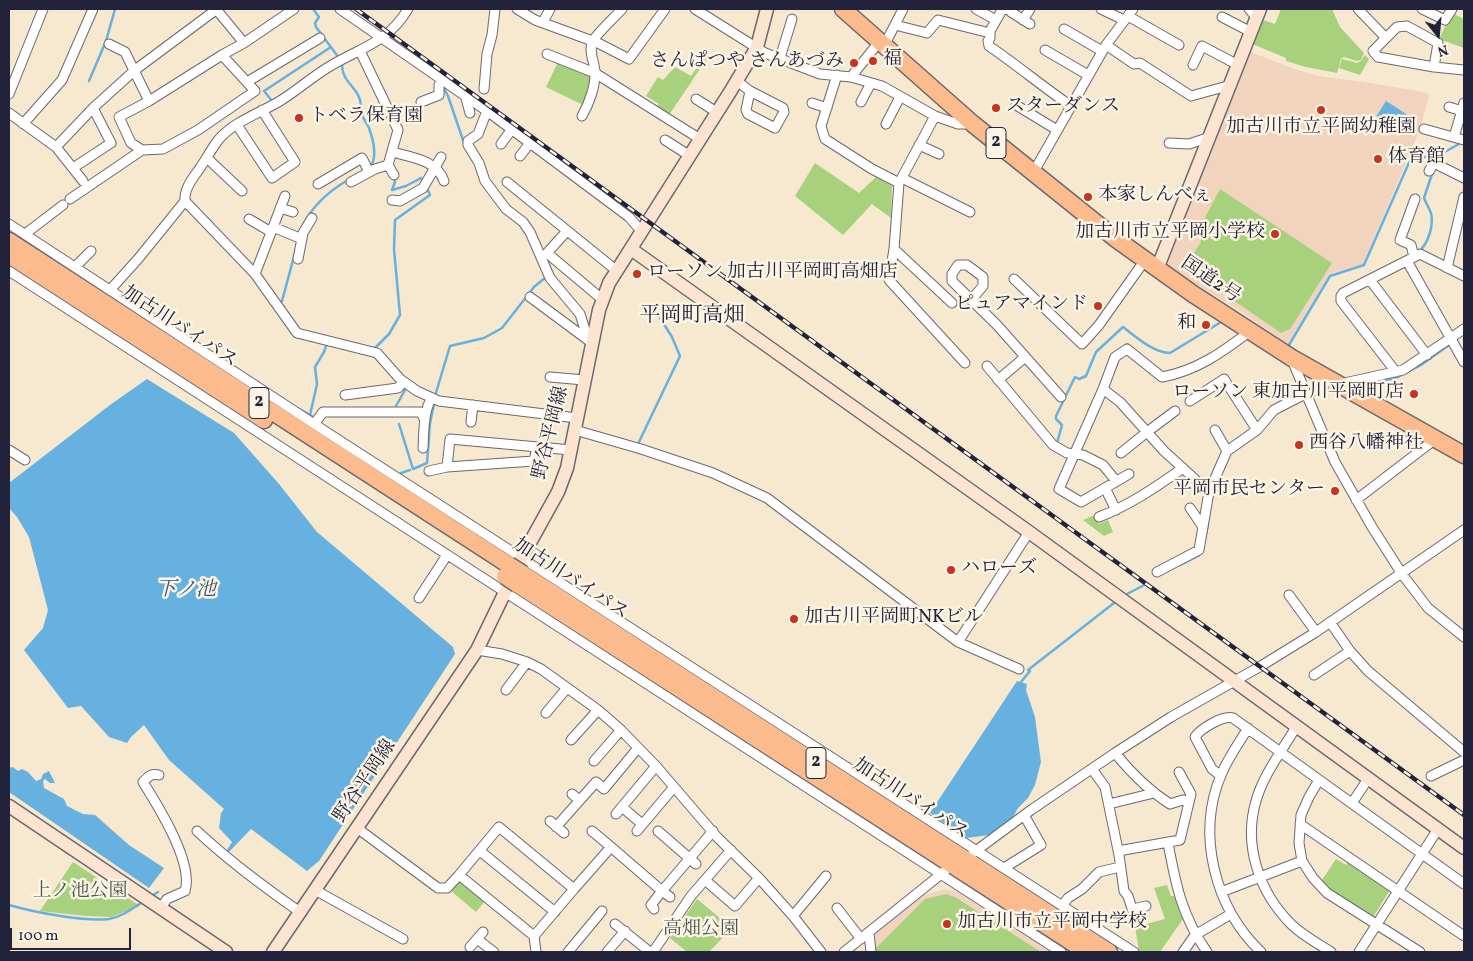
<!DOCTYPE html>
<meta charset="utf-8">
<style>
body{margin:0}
#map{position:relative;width:1473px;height:961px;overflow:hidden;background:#f6e9d0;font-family:Vollkorn,serif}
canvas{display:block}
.frame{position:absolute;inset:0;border:10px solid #22223b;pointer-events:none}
.north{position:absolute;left:1413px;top:10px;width:50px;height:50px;-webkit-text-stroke:4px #fcf5e5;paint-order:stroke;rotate:163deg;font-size:14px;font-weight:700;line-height:20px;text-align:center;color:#22223b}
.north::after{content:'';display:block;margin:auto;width:18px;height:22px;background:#22223b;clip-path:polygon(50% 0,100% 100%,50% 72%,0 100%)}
.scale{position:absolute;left:10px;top:928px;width:121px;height:22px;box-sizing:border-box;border:2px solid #22223b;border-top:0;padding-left:6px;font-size:15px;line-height:18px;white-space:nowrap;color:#22223b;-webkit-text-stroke:4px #fcf5e5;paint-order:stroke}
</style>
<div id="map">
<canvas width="1473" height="961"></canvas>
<div class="frame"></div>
<div class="north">N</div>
<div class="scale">100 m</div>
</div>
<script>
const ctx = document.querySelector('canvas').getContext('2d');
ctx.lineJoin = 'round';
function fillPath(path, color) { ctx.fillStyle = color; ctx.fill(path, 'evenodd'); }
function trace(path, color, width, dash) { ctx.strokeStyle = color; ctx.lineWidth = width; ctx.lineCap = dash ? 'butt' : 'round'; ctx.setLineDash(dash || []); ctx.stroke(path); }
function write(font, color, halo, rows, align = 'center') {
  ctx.font = font + ' Vollkorn,"Noto Serif JP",serif'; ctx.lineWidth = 5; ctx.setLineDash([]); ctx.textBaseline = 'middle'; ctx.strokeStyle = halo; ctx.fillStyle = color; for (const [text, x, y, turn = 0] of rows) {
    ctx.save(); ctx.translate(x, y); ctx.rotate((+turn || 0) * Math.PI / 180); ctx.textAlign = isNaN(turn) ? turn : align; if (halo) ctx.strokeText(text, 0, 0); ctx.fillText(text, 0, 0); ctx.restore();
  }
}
fillPath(new Path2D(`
 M1251,52L1294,69L1319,76L1371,83L1428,93L1429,96L1419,132L1363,264L1329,274L1288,344L1234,307L1169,268L1164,260L1248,54Z
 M944,889L956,891L1052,952H874V938L877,930L924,895Z`), '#f2d4be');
fillPath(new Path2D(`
 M1281,9H1332L1340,27L1364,53L1361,60L1357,61L1344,57L1341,59L1337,73L1306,67L1286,61V58L1250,43L1260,19L1275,24Z
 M1452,13L1464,19V48L1439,39Z
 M1365,55L1369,59L1360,75L1339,68L1342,59L1357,63L1361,61Z
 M705,56L708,57L669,115L656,108L659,104L646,96L658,77L663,80L675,67L691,76Z
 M558,62L590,75L592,78L586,104L583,105L546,87Z
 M815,163L859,193L876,177L892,186L891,218L872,204L843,235L795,196Z
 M1220,189L1332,263L1290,329L1281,333L1211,285L1213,278L1189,260L1201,242L1198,231Z
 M1095,515L1099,524L1108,520L1113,532L1104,536L1083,520Z
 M1336,859L1346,865L1348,862L1390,890L1373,917L1328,890L1320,883Z
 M73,862L140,906L111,917L86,916L40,911Z
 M461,880L485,901L476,912L450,890L457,882Z
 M1167,885L1171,896H1174L1183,919L1160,952H1142L1139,951L1135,927L1165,919L1154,888Z
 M946,894L955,897L1041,952H875V949L925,899Z
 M697,899L732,928L709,952H687L670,938Z`), '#a7d17c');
fillPath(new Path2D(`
 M1386,101L1411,117L1401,133L1376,117Z
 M147,379L234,433L279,484L317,532L453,647L455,654L319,861L307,871L251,829L227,854L225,853L232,842L219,828L221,813L224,809L169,760L144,725L131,737L127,743L109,737L81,706L68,708L24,650L43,628L48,610L29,537L17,517L9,508V483L110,405Z
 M1017,681L1027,684L1026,690L1035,717L1041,762L1035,785L1028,798L1018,808L1012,819L990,835L966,838L930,813Z
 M13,767L18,771L22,769L28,772L36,781L41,779L43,774L49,771L55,783H50L45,779L43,781L44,788L64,799L67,806L83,814L95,815L129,845L164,868L149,888L9,792V768Z`), '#66b1df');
trace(new Path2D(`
 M313,9L319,17L315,23L316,27L339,58
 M342,65C342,79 352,84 358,95C362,101 360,108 362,114C363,120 367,123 369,128C373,139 377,156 371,166
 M89,81L106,41L115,9
 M443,87L448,96L464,143
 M272,101L264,91L331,47
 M1437,162L1441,154L1459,144
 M394,178L395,182L392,190L406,186L421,178L423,181
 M303,225C313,205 329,191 348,180
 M1419,252C1428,243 1434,226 1431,213C1429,208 1426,203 1424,198L1433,171
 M279,304L282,301L296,249
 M1289,345L1330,276L1364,265L1411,158L1416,157H1439
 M375,348L389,334L400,315L394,249L395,220L430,195L426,186
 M1355,387L1396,378L1421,365L1449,345
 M435,396L450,346L484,338L502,328L534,287L546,277
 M1309,397L1335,390
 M396,406L405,390
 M299,409L312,416
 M310,415L317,384L315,367L324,352L327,343
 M399,424L413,469
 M1057,443L1062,425L1056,419V416L1075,377L1079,379L1086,376L1096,352L1123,327C1136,337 1154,353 1170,353L1221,322
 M638,444L680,356L672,337L660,318
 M413,469L427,463L430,423L434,404
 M401,473L410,470
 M1203,548L1208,524
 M1180,565L1198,556L1201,553
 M1127,594L1146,584
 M1021,682L1030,671L1028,670L1114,603
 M150,897L158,892
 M9,905C33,912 85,922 109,919C122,917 133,908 144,901`), '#66b1df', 2.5);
const street = new Path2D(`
 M216,9L244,43
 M340,9L487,111L629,217L642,232
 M408,9C387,44 359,48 327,68C311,78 296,91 280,101C260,113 235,121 219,139C212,148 206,159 200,168C193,178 184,188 185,201L255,274L297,333L377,353L400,379L417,391L439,401L577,418
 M517,9L535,20L598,43L629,59L665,9
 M695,9L765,53L820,74L851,77L882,86L935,116L958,124H973
 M976,9L996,20
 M1007,9L1002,10L990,31V38L988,41L989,46C1017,65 1043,87 1071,106
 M1010,9L1011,12L1030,24
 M1101,9L1124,20
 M1249,9L1257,18
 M1358,9L1385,37
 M1422,9L1445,20L1452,9
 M1128,16L1179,45
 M1222,17L1251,32
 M1023,20L1030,9
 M543,22L550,9
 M895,25L927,33L938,20L990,33
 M1407,26L1438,43L1434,67L1378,57L1373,51L1397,27Z
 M1064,29L1102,51
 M109,44L125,52L149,101
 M1106,45L1134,64L1140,63L1191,96L1231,85
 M884,46L903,9
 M1045,50L1088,75
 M547,54L595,73L700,139
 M222,55L244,43L294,9
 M780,58L792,19
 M1193,65L1202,46L1238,65
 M1434,67L1464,70
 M837,75L821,126L825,139L872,169L899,183
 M851,77L879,42
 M737,81L750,91L783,108L784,112L775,128L748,114L746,110L750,91
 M247,82L320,38
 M484,89L487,54L492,35L495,9
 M9,94L43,9
 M465,95L470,113
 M696,99L718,113
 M421,102L439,95V85L442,80
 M861,102L871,83
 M812,103L827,108
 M1016,105L1057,130
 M1449,107L1462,111
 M487,111L478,134L468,141V145L479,163L485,181L506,209L523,222L530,232L550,278L580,314L586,333L592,343L530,297
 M9,113L56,147L83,181
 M582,116C589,104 596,85 595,71C594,61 588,50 593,41C597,33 615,17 622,9
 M935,116L899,183L894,249L889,280L965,363
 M23,124L62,80L93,9
 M886,124L900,97
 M237,125L272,178L295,162L262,110
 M1424,129L1464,140
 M1454,137L1464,103
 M665,140L690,156
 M1169,143L1189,144L1210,137
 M501,144L512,129
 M919,145L939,154
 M56,147L93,108L135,70L217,9
 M392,152C411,157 437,160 444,181
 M520,156L530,143
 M207,158L242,191
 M388,165L394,175
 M73,168L111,143L93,108
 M1429,171L1434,163L1464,178
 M1033,173L1106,45L1133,9
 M902,178L970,212
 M351,182L375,169L388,165L398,130L360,51
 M507,182L617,271
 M318,184L362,158L369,172
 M70,199L142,150L163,149L198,130L255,91L222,55L149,101L119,117L131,143L142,150
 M392,200L400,201L423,188L441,157
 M280,208L293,212
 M249,219L271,232
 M9,224L331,435L1134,952
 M273,227L302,239
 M567,231L547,253L603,300
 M25,234L63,205
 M894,249L952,303
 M1414,257L1411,245L1400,240L1415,199
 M298,259L303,233L312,218
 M1407,261L1464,362
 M75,267L91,251
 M1447,268L1464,197
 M9,271L1061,952
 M255,274L285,196
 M1014,279L1082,344L1099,325L1145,260
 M1370,280L1427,355
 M110,290L138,259L185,201
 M971,300L983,286V277L967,265H958L952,274V281L997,325L1061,397
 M1292,360L1335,462L1372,527L1402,574L1428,608L1464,637
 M987,366L1053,445L1067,453L1083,455L1103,465L1116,481
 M1396,372L1341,301V296L1343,293L1420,254L1464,276
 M550,377L584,380
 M998,380L1024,358
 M1340,384L1403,370L1464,329
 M1103,389L1120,402L1164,451L1209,492
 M345,395L398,388L403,382
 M1190,401L1224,379L1257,430
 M471,422L473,405
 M315,423L323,412H421L425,421
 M575,430L641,449L713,473L767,498L958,642L1019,669
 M1215,430L1227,451
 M423,448C424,433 423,410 432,398
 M9,450L25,460
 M1121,453L1147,432L1175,411
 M447,467L450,439L571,450
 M429,471L447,467L534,461L537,447
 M1129,474L1081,502L1059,489L1103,389L1115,357L1127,349L1162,377C1196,371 1223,352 1250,331
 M1105,488L1116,510
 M1356,500L1429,444L1432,438
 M1190,508L1203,527
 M1099,517C1130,505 1156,487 1183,468
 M1157,572L1199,550L1209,492L1227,451L1257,430L1274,410L1305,394
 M1289,595L1316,632
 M419,598L447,555
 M1330,622L1350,651L1368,671L1464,752
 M958,642L1029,532
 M477,650L502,654L527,662L541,669L598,710L621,730L656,766L717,837L759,878L793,916L821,952
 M1314,675L1350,651
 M506,690L527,662
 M546,713L567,688
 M1296,727C1282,751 1263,775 1256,801C1243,845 1259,892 1291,924C1302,935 1317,943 1331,952
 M1248,728C1239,743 1228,758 1221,775C1196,835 1215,908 1261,952
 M571,740L598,710
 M1115,753C1132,774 1148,790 1170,804L1183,800L1189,802
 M594,761L621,730
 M1092,769L1105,787L1119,855L1124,891L1128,896L1135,918
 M159,775C151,773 149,776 143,782C158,806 194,863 185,891L167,899L160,909
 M1221,776L1212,769L1195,737C1200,729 1223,715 1233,718L1464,884
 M1431,776L1464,760
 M1319,780L1309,797L1301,815L1299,843L1302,861L1313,878L1327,893L1420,952
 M572,794L579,800
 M1352,803L1368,779
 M1109,804L1154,793
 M622,807L642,824
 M616,814L656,766
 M550,821L564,833
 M1300,824L1464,936
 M556,827L596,782L604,789L638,748
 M357,828L438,888H447L459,875
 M197,831C229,861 264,887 300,912
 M592,831L611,847
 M637,831L674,787
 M658,831L696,864
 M1168,843C1176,886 1182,916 1207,952
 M480,851L555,912
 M1118,851L1180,840L1191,794L1179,772
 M973,853L1031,810L1115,753L1171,717L1261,666L1316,632L1464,530
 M1004,868L1041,845L1024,815
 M705,880L735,906L759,878
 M574,889L611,847L662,891L713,831
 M315,890L403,939
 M1221,892L1302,861
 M1062,906L1068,898L1082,889L1099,872L1120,867
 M837,908L861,939
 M654,909L651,905L662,891L670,897
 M1133,909L1146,906
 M793,916L826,876
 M615,924L650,952
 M869,933L871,952
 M534,936L574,889L499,827L459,875L534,936L536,952
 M477,939L494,952
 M470,947L483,932
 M568,952L602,911
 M607,952L625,931
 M653,952L691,896L731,850
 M844,952L945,871
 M1183,952L1195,935L1231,914
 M1359,952L1438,829`);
const secondary = new Path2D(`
 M631,249L1029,532L1464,848
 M1157,269L1260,9
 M9,806L226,952
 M273,952L477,650L522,557L558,492L567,468L599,310L609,283L730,92L757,47L767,9`);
const highway = new Path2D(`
 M843,9L973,124L1116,239L1193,294L1292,358L1464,455
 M9,241L509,565
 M9,255L264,420
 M523,574L1109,952
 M517,584L1087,952`);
trace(street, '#6c686f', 11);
trace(secondary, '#6c686f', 15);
trace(highway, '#6c686f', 19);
trace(street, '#fff', 9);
trace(secondary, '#fde4d1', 12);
trace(highway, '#fbbb8d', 16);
const rail = new Path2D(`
 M356,9L1464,815`);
trace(rail, '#22223b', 4.5);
trace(rail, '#fcf5e5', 2.5, [8]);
const highwayBridge = new Path2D(`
 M509,565L523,574
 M505,576L517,584`);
trace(highwayBridge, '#6c686f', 19, []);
trace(highwayBridge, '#fbbb8d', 16);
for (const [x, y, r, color] of [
 [873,61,5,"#c8321e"],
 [854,63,5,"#c8321e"],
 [996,108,5,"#c8321e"],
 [1321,110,5,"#c8321e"],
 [299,118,5,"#c8321e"],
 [1378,159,5,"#c8321e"],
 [1088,197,5,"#c8321e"],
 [1275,234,5,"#c8321e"],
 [637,274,5,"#c8321e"],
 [1098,306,5,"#c8321e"],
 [1206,325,5,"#c8321e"],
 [1414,394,5,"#c8321e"],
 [1299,445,5,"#c8321e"],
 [1335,491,5,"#c8321e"],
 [951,570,5,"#c8321e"],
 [794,619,5,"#c8321e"],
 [947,924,5,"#c8321e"]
]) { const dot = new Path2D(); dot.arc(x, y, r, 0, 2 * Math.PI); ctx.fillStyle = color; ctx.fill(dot); trace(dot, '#fcf5e5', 2); }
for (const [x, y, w] of [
 [996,143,20],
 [259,403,20],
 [816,763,20]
]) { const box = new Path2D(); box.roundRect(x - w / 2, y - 15.5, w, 31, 4); ctx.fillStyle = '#fcf5e5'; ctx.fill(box); trace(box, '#22223b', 1); }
write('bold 18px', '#22223b', null, [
 ["2",996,143],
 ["2",259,403],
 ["2",816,763]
]);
write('19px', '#22223b', '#fcf5e5', [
 ["福",883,61],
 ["さんぱつや さんあづみ",844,63,"right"],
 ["スターダンス",1006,108],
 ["トベラ保育園",309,118],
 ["加古川市立平岡幼稚園",1321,129,"center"],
 ["体育館",1388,159],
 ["本家しんべぇ",1098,197],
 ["加古川市立平岡小学校",1265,234,"right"],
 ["ローソン 加古川平岡町高畑店",647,274],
 ["ピュアマインド",1088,306,"right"],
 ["和",1196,325,"right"],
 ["ローソン 東加古川平岡町店",1404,394,"right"],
 ["西谷八幡神社",1309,445],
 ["平岡市民センター",1325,491,"right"],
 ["ハローズ",961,570],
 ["加古川平岡町NKビル",804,619],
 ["加古川市立平岡中学校",957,924]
], 'left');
write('19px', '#22223b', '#fcf5e5', [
 ["国道2号",1210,281,34],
 ["加古川バイパス",179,328,33],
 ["野谷平岡線",552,433,-76],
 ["加古川バイパス",570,580,33],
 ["野谷平岡線",366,782,-56],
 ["加古川バイパス",910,800,33]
]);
write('19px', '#4a574e', '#fcf5e5', [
 ["上ノ池公園",80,893],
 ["高畑公園",701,931]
]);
write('italic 20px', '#3a5474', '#fcf5e5', [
 ["下ノ池",186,591]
]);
write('21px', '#22223b', '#fcf5e5', [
 ["平岡町高畑",692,317]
]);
</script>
